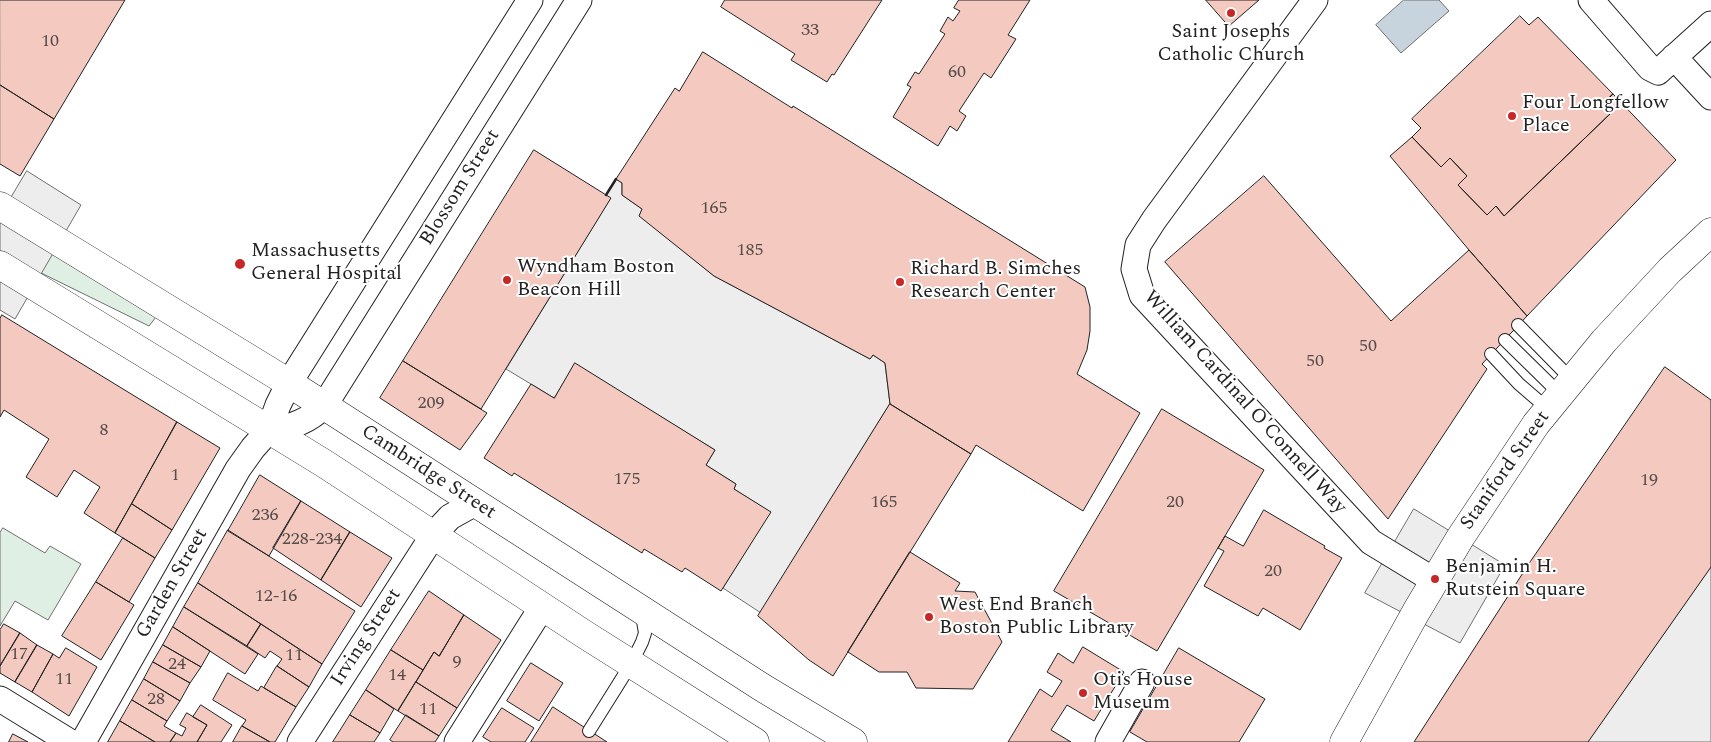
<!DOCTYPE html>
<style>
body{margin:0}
canvas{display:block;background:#fff}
</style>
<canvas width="1711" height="742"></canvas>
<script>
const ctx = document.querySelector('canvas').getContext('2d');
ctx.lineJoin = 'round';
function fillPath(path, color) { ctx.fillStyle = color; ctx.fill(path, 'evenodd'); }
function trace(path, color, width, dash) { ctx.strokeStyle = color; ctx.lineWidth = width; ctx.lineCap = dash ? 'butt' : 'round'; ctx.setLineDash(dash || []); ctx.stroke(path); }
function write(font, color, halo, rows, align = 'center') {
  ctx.font = font + ' Spectral,serif'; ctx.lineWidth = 4; ctx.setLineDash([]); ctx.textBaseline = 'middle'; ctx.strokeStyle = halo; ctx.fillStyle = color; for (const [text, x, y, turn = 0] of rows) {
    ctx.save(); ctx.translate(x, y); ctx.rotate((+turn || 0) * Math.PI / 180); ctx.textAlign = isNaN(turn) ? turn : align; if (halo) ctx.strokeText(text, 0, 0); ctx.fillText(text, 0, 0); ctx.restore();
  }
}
const green = new Path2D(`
 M0,225L30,239L156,317L149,326L33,269Z
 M3,528L45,553L50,546L81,564L48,620L15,601L0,626V533Z`);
fillPath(green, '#e0efe3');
trace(green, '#6f6f6f', 1);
const parking = new Path2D(`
 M27,171L81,205L15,319L0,310V216Z
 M616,179L622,183V195L642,209L640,216L714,276L870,359L873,355L885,363L890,404L761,613L723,588L770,512L734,489L736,484L706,465L715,450L575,364L554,398L506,369L610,199L606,195Z
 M1414,509L1505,565L1460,643L1365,593Z
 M1711,567V742H1588Z`);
fillPath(parking, '#ededed');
trace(parking, '#6f6f6f', 1);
const water = new Path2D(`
 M1404,0H1439L1449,11L1401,53L1376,25Z`);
fillPath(water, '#c7d3dd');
trace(water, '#6f6f6f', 1);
const building = new Path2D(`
 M0,0H125L54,119L0,85Z
 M725,0H882L834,75L832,74L827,82L791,60L795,54L721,7Z
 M959,0H1030L1008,35L1016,39L991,78L984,73L959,111L966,116L957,131L950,126L938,146L893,117L911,87L907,85L915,72L919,74L945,34L940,31L948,17L953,21L960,11L954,8Z
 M1206,0H1259L1229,26Z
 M1520,16L1529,25L1538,17L1613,94L1604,103L1612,112L1504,216L1496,206L1487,215L1458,185L1467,176L1450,158L1441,167L1412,137L1421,128L1412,119Z
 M703,52L792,108L793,106L1085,287L1090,307V331L1087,350L1077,374L1140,413L1083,511L976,445L971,454L890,404L885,363L873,355L870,359L714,276L639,216L642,209L622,195V183L616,179L675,88L679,91Z
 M0,85L54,119L20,176L0,164Z
 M1613,94L1676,160L1527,316L1469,250L1390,156L1412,137L1441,167L1450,158L1467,176L1458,185L1487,215L1496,206L1504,216L1612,112L1604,103Z
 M534,150L611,198L481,409L403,361Z
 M1264,176L1391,321L1469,250L1527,316L1482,364L1487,369L1388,519L1165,262Z
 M2,315L177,422L115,533L84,513L100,487L74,470L57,497L26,477L49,439L4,410L0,417V319Z
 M403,361L487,413L460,450L380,398Z
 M575,363L715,450L706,465L736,484L734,489L771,512L721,591L685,568L682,572L644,549L642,553L514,473L512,476L484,458L531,384L554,398Z
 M1665,367L1711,400V567L1588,742H1414L1530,562Z
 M890,404L971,454L833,676L809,660L758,616Z
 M1162,409L1264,470L1157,651L1054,591Z
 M177,422L220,448L172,530L132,504Z
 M260,475L301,501L269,556L228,531Z
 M301,501L350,532L321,580L273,548Z
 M132,504L172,530L155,558L115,533Z
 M1264,510L1325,546L1324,548L1342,558L1300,630L1263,608L1258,616L1204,586L1224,551L1218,548L1225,536L1243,546Z
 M228,530L355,611L322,664L198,583Z
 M350,532L392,558L361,607L321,580Z
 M123,538L155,558L129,602L96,582Z
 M910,552L960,583L955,591L975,592L1002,642L973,689L916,688L907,672H879L848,652Z
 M96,582L134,605L101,660L62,636Z
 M198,583L261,624L247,646L184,607Z
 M429,591L464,615L439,656L434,652L423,670L391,650Z
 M184,607L258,654L245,674L173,627Z
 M464,615L501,640L457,708L416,682L434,652L439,656Z
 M4,624L20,633L0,666V630Z
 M261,624L322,664L309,687L277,666L282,659L270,651L265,658L247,646Z
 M173,627L210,651L201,667L163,645Z
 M20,633L37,645L15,682L0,673V666Z
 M37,645L53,654L32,692L15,682Z
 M163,645L201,667L190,683L153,662Z
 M1083,647L1124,672L1094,721L1067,705L1051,730L1071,742H1008L1040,689L1052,697L1062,681L1047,672L1058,653L1073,663Z
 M66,648L97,667L69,716L32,692L53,654L59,658Z
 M1179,648L1265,699L1239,742H1147L1130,732Z
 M391,650L423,670L398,711L366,690Z
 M153,662L190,683L180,701L144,679Z
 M531,663L563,683L539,721L507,701Z
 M277,666L309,687L296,707L264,688Z
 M228,673L258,691L261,686L296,707L275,742H270L242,726L246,720L213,700Z
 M144,679L180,701L167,721L132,700Z
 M416,682L457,708L439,736L398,711Z
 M366,690L394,709L380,733L350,715Z
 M132,700L167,721L164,726L176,733L170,742H155L120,721Z
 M201,705L232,725L221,742H197L207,725L193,717Z
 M553,707L607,742H531Z
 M502,708L534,728L525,742H491L483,737Z
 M187,713L207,725L197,742H170L176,733L182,736L186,728L180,725Z
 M350,715L380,733L374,742H333Z
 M406,715L439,736L435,742H393L390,740Z
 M120,721L155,742H108Z
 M242,726L270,742H233Z
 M13,734L28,742H9Z`);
fillPath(building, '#f3c9c0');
trace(building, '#222', 1);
const lane = new Path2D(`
 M1518,325L1572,380
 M1505,340L1560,394
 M1491,354L1519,384L1548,409
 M589,731L631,664L642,642L645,633L643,621L638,612`);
const street = new Path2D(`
 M1315,0L1154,220L1138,245L1134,269L1142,295L1371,542L1435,581
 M1591,0L1650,68L1658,72L1711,24
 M1674,57L1711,97
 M269,430C291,428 309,421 324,406L579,0
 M0,699L70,742
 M83,742L238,469L253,448L269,430L278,405L289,383L530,0
 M300,742L434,534L450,517L475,503
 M457,742L542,607
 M1108,742L1142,682`);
const primary = new Path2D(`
 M0,206L289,383L763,688L853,742
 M0,265L325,464L584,634L755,742
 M1344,742L1416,612L1460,538L1536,424L1604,341L1670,270L1711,232`);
trace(lane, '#222', 14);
trace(street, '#222', 27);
trace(primary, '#222', 29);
trace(lane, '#fff', 12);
trace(street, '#fff', 25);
trace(primary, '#fff', 28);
trace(new Path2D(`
 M606,195L616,179`), '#222', 2.5);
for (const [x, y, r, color] of [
 [1231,13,5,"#c62828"],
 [1512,116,5,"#c62828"],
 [240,264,6,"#c62828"],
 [507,280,5,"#c62828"],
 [900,282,5,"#c62828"],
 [1435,579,5,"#c62828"],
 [929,617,5,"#c62828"],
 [1083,693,5,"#c62828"]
]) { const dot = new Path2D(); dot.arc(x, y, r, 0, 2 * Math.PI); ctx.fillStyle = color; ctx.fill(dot); trace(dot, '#fff', 2); }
write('18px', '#564c4a', null, [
 ["33",810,31],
 ["10",50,42],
 ["60",957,73],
 ["165",714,209],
 ["185",750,251],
 ["50",1368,347],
 ["50",1315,362],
 ["209",431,404],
 ["8",104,431],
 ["1",175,476],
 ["175",627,480],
 ["19",1649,481],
 ["165",884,503],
 ["20",1175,503],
 ["236",265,516],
 ["228-234",312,540],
 ["20",1273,572],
 ["12-16",276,597],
 ["17",19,655],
 ["11",294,656],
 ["9",457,663],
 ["24",177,665],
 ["14",397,676],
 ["11",64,680],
 ["28",156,700],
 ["11",428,710]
]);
write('20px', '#222', '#fff', [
 ["Saint Josephs",1231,33,"center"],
 ["Catholic Church",1231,56,"center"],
 ["Four Longfellow",1522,104],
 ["Place",1522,127],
 ["Massachusetts",251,252],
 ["General Hospital",251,275],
 ["Wyndham Boston",517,268],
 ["Beacon Hill",517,291],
 ["Richard B. Simches",910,270],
 ["Research Center",910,293],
 ["Benjamin H.",1445,568],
 ["Rutstein Square",1445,591],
 ["West End Branch",939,606],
 ["Boston Public Library",939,629],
 ["Otis House",1093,681],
 ["Museum",1093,704]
], 'left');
write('20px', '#222', '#fff', [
 ["Blossom Street",461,188,-58],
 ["William Cardinal O'Connell Way",1244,403,48],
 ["Staniford Street",1506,471,-55],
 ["Cambridge Street",428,473,33],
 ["Garden Street",173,584,-60],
 ["Irving Street",367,638,-57]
]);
</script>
